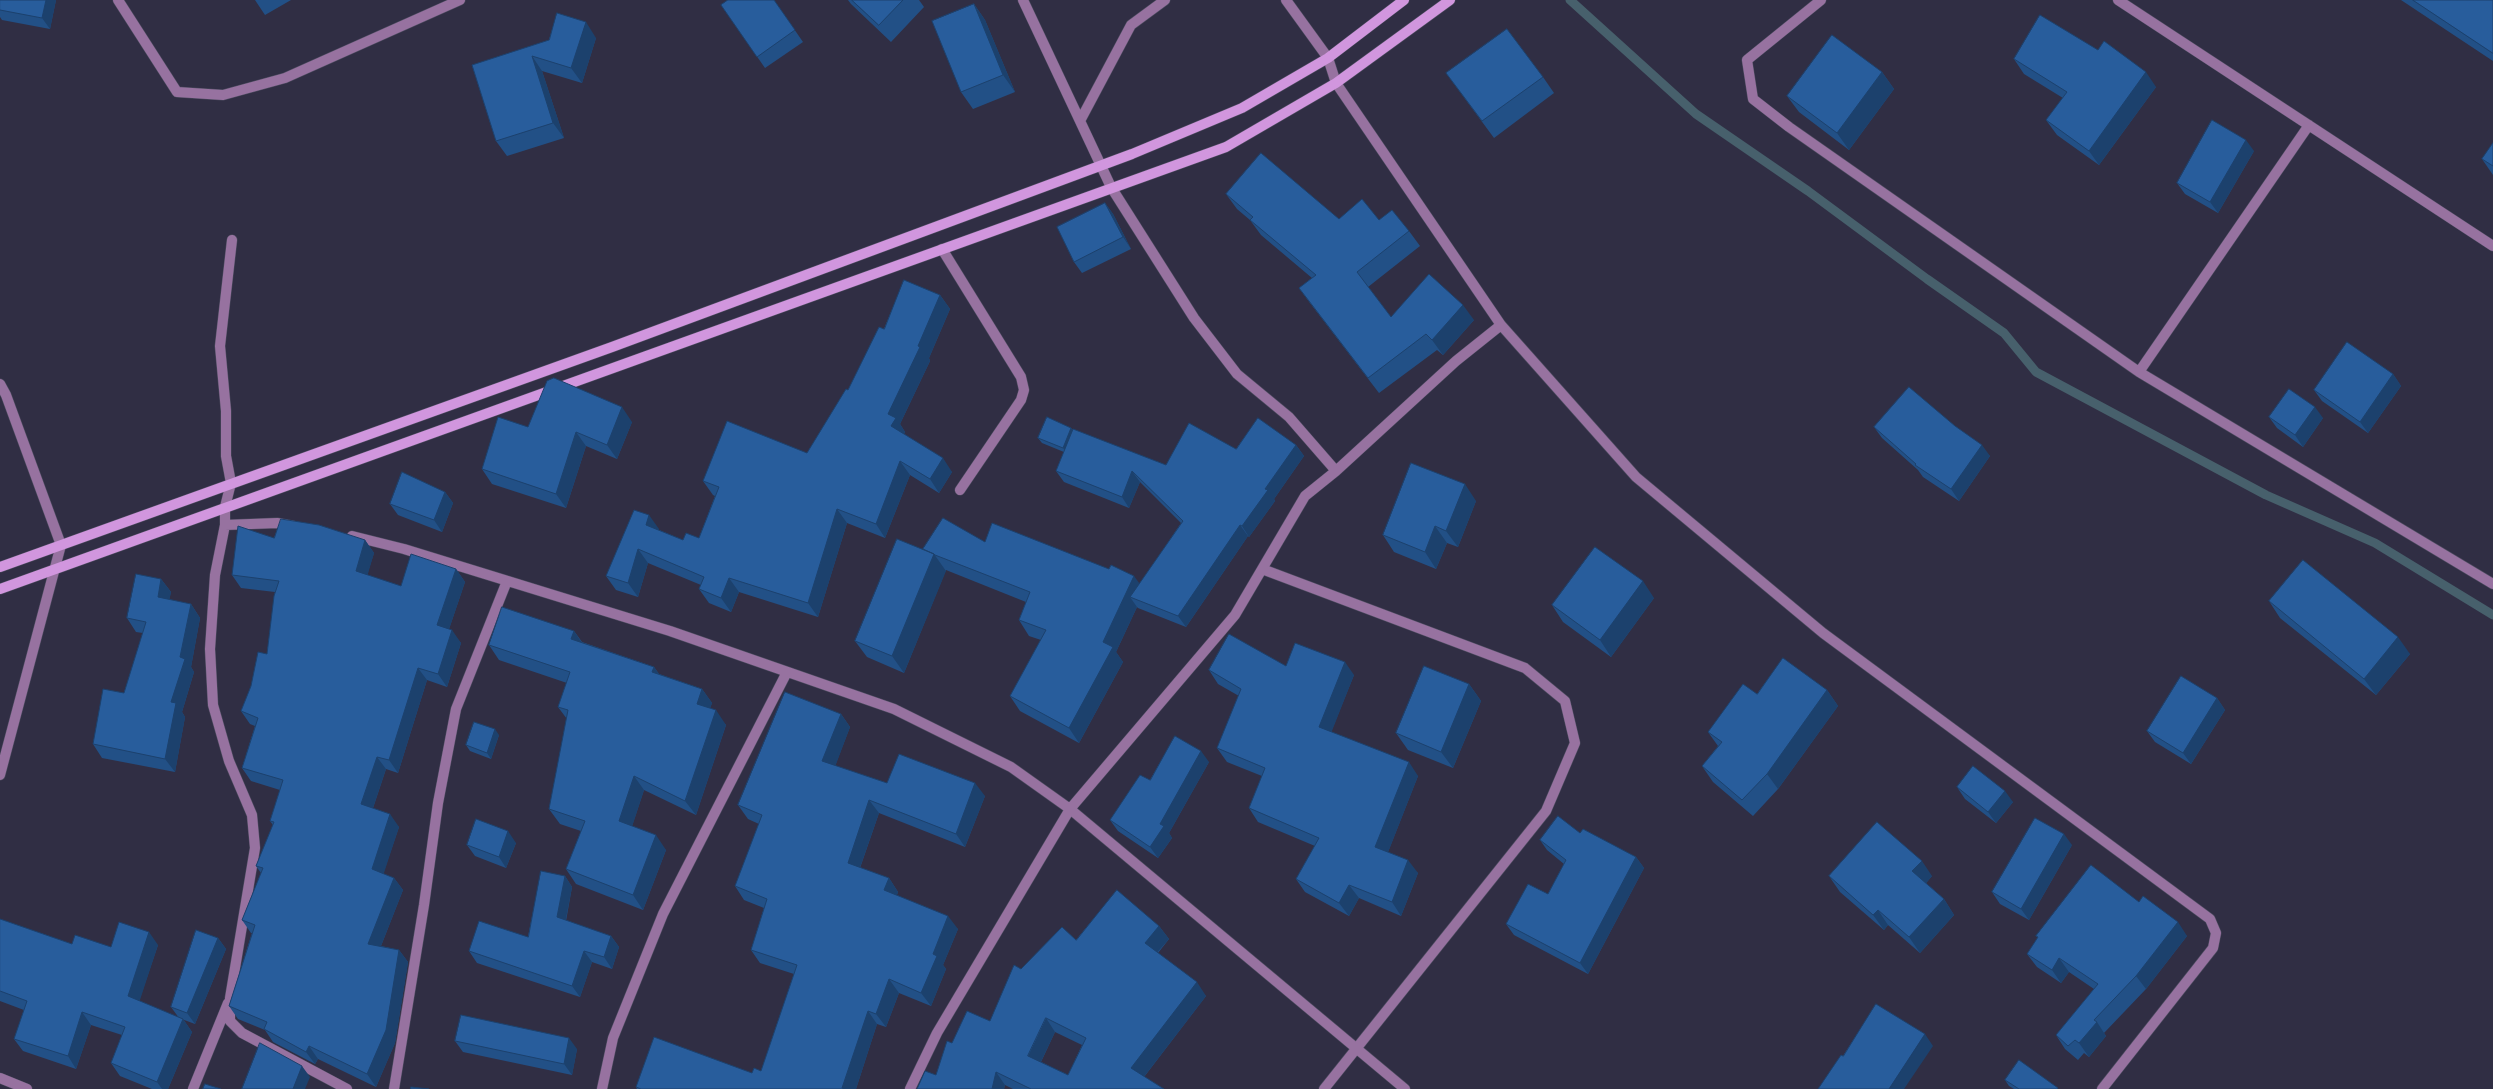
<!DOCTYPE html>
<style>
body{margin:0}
canvas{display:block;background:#302e44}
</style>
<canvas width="2493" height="1089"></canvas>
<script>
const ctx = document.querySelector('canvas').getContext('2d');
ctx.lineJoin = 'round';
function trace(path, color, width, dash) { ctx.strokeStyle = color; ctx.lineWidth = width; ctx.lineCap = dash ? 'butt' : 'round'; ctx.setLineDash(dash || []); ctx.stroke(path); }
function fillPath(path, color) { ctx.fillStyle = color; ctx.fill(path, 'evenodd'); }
trace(new Path2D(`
 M1570,0L1696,114L1808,191L1927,279L2004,333L2036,372L2266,495L2375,543L2493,615`), '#47606c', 9);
const street = new Path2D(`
 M118,0L177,92L223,95L285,78L460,0
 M1023,0L1080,121
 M1165,0L1131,25L1080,121L1111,187L1194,318L1237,374L1289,417L1336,471
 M1286,0L1328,58L1336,83L1501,325L1636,477L1823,633L2210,919L2216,933L2213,948L2102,1089
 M1821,0L1747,60L1753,99L1789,127L2139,372L2493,584
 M2118,0L2493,246
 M232,240L220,346L226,411V456L231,483L225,507V525L215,575L210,649L213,705L229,761L252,815L255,848L230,998V1021L242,1033L347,1089
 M942,249L1021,377L1024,390L1021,400L960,490
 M2139,372L2309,125
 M0,384L6,395L61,545L0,775
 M225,525L277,523L293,526
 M352,536L404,549L670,631L894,709L1011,767L1070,809L1405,1089
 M1262,569L1525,668L1565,701L1575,743L1546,811L1324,1089
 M0,1078L27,1089
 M193,1089L228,1003
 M394,1089L424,905L438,803L456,709L507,581
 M602,1089L613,1038L663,914L787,672
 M910,1089L937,1033L1070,809L1235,615L1305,496L1336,471L1456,361L1501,325`);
const secondary = new Path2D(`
 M0,567L612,347L1132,154L1242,108L1328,58L1404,0
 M0,589L1226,147L1336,83L1450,0`);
trace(street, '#4e4d61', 11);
trace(secondary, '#4e4d61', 11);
trace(street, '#9772a0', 10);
trace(secondary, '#d196de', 10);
fillPath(new Path2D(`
 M0,0H56L50,29L2,20L0,17Z
 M255,0H291L265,15Z
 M774,0L803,42L765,68L721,5Z
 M848,0H919L924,7L891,42L851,4Z
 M2401,0H2493V61Z
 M974,4L985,20L1015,92L973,109L961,92Z
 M596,38L582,83L542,71L564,138L507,156L496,141L472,65Z
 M2014,59L2156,87L2099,165L2057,135L2046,120L2063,98L2024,74Z
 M1882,72L1894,89L1849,150L1799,112L1787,96Z
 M1446,73L1543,77L1554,93L1494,138Z
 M2493,143V175L2482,159Z
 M2254,151L2218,213L2185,194L2177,183Z
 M1226,194L1339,219L1379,220L1409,231L1420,246L1368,287L1391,317L1474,320L1443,355L1437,350L1379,393L1310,303L1299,288L1312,278L1261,235L1250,220L1237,209Z
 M1105,203L1113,214L1131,249L1082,273L1074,262Z
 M940,295L950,309L929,358L930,361L900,424L905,432L904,434L952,472L939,493L910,475L885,538L847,523L818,617L739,592L731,612L709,603L699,589L701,585L648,563L638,597L616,590L606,576L659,529V530L683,540L699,538L715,496L713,495L703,481L807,453L848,390L884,329Z
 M2393,374L2401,386L2368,433L2322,401L2314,390Z
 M2269,417L2323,418L2303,447L2277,428Z
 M632,422L617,459L586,446L566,508L492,484L482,469L528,427Z
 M1955,426L1990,456L1959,501L1923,477L1918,470L1882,438L1874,427Z
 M1071,428L1073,430L1166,465L1236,449L1296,445L1304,456L1274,499L1275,501L1249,537L1248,536L1186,627L1138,608L1137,607L1116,652L1123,662L1079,743L1020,711L1010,696L1041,640L1029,636L1019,620L1026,602L946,570L904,673L867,657L855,641L923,549L985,542L1140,584L1181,523L1140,482L1129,508L1064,482L1056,471L1064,452L1042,443L1038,438Z
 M445,492L453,503L442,532L398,515L390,504Z
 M1476,501L1458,547L1447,543L1436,569L1394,552L1383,535Z
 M274,538L365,540L374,553L367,575L401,586L456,569L465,582L449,629L461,643L447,687L427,680L398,773L386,769L373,808L399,827L383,874L394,878L403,890L381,946L399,950L408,962L395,1043L376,1087L318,1059L315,1064L273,1042L265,1030L238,1019L229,1006L252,933H251L242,920L261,873L256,866L273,825L270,821L280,790L251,781L242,768L255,726L250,724L241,711L267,654L275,592L241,588L232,575Z
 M161,579L171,592L169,600L191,604L200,618L191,667L194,672L182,712L185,717L175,772L102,758L93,744L124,693L143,633L136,632L127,618Z
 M1654,598L1611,657L1563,622L1552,605Z
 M2269,601L2410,654L2376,695L2280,618Z
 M574,631L582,642L654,667L659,674L702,689L712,703L710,708L726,725L696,815L644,790L632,826L666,850L643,910L576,884L566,869L581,831L560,824L549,809L567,719L558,707L567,683L499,660L489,645Z
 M1286,666L1354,675L1331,732L1418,776L1388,852L1418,873L1401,916L1359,898L1349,916L1305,892L1296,879L1315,846L1258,822L1249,808L1262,776L1227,762L1217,748L1239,696L1218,684L1209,670Z
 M1469,684L1481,701L1453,768L1408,750L1396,733Z
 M1827,690L1838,706L1778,789L1753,816L1713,782L1702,766L1718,746L1708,732L1757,694Z
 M2217,698L2225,710L2191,764L2155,742L2147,731Z
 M841,714L850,727L835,766L887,783L985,796L965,847L879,813L860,868L889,878L898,892L897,895L958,929L943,965L946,969L931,1006L899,993L886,1027L877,1024L856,1089H637L636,1087L752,1073L761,1071L794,974L760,963L751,950L764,908L744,900L735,886L759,824L748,819L738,805Z
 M499,735L491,759L470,751L466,745Z
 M1209,762L1169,833L1172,838L1158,858L1118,831L1110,820L1150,780Z
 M1957,787L2013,802L1996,823L1965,799Z
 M1580,833L1636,857L1644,868L1588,974L1514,935L1506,924L1548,894L1564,864L1547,850L1540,840Z
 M516,843L506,868L475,856L467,845Z
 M2072,845L2029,920L2000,904L1992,892Z
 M565,876L572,887L566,921L611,936L619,947L612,969L592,962L580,997L477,963L469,951L528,937Z
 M1829,876H1932L1926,883L1944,899L1954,915L1920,953L1888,925L1884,930L1840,892Z
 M2139,902L2187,936L2146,989L2104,1033L2106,1036L2089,1057L2084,1053L2078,1060L2065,1049L2056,1035L2094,989L2069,972L2061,983L2037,967L2027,954L2038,938L2036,936Z
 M0,919L72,944L111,947L158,945L139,1001L179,1018L171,1007L218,938L226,949L195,1024L179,1018L183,1019L192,1032L168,1089H152L120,1076L111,1063L122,1035L91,1025L76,1069L23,1051L14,1039L24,1010L0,1001Z
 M1159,926L1169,939L1158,953L1206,996L1144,1077L1164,1089H1013L1005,1085L1004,1089H917L936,1075L952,1043L990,1021L1021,969L1076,940ZM1055,1032L1082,1045L1068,1075L1041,1062Z
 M455,1041L577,1049L572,1075L463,1052Z
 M2005,1080L2058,1089H2014L2009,1086Z`), '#225086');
fillPath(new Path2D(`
 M46,0H56L50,29L42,18Z
 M974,4L985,20L1015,92L1003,75Z
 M586,22L596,38L582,83L571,68Z
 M532,56L542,71L564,138L553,123Z
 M1882,72L1894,89L1849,150L1837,133Z
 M2146,72L2156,87L2099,165L2089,151Z
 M2246,140L2254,151L2218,213L2210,202Z
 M1105,203L1113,214L1131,249L1123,237Z
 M940,295L950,309L929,358L930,361L900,424L905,432L901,439L891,426L888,414Z
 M1463,305L1474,320L1443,355L1432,340Z
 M2393,374L2401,386L2368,433L2360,422Z
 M622,407L632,422L617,459L607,445Z
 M2315,407L2323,418L2303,447L2295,435Z
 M1071,428L1075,433L1067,453L1063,448Z
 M576,432L586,446L566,508L556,494Z
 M1296,445L1304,456L1274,499L1275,501L1249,537L1242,526L1265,489Z
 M1982,445L1990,456L1959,501L1951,489Z
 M943,458L952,472L939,493L930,479Z
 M900,461L910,475L885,538L876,524Z
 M1132,471L1140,482L1129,508L1122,497Z
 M1465,484L1476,501L1458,547L1446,531Z
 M445,492L453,503L442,532L434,520Z
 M837,509L847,523L818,617L808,603Z
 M649,515L659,529L656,539L646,525Z
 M1240,525L1248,536L1186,627L1178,616Z
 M1435,526L1447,543L1436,569L1425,552Z
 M365,540L374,553L365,584L356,571Z
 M638,549L648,563L638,597L628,583Z
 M934,554L946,571L904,673L892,656Z
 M456,569L465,582L446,638L437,625Z
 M1134,576L1145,591L1130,597L1137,607L1116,652L1123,662L1079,743L1069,728L1103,642Z
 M729,578L739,592L731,612L721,598Z
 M161,579L171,592L167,611L158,597Z
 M1643,581L1654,598L1611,657L1600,640Z
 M191,604L200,618L191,667L194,672L182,712L185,717L175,772L165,759L171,702Z
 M452,630L461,643L447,687L438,674Z
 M574,631L584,646L571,639Z
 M2398,637L2410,654L2376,695L2364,679Z
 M1345,662L1354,675L1328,741L1319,727Z
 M654,667L664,681L652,672Z
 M418,668L427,680L398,773L389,760Z
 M1469,684L1481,701L1453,768L1441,752Z
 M702,689L712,703L707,718L697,704Z
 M1827,690L1838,706L1778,789L1767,774Z
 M2217,698L2225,710L2191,764L2183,753Z
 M716,710L726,725L696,815L685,801Z
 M841,714L850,727L832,775L822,761Z
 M495,729L499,735L491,759L487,753Z
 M1201,751L1209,762L1169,833L1172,838L1158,858L1150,847L1160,824Z
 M377,757L386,769L370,817L361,804Z
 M1409,762L1418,776L1385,860L1375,847Z
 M634,776L644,790L629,836L619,821Z
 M975,783L985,796L965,847L956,834Z
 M2005,791L2013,802L1996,823L1988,812Z
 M869,800L879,813L857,876L848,863Z
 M390,814L399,827L381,882L372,869Z
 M508,831L516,843L506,868L499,857Z
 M2064,834L2072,845L2029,920L2021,909Z
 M656,835L666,850L643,910L633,895Z
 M1636,857L1644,868L1588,974L1580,963Z
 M1408,860L1418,873L1401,916L1392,902Z
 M1922,861L1932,876L1923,887L1912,871Z
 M565,876L572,887L564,929L557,917Z
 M394,878L403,890L377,956L368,944Z
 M889,878L898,892L894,903L884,890Z
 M1349,885L1359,898L1349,916L1339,903Z
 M1944,899L1954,915L1920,953L1909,937Z
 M1878,910L1888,925L1884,930L1873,915Z
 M948,916L958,929L943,965L946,969L931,1006L921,993L933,954Z
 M2178,922L2187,936L2146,989L2136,976Z
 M1159,926L1169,939L1154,956L1145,943Z
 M149,932L158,945L137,1009L128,996Z
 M611,936L619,947L612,969L604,957Z
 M218,938L226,949L195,1024L187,1013Z
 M399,950L408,962L395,1043L376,1087L367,1074Z
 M584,951L592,962L580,997L572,986Z
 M2059,958L2069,972L2061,983L2052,970Z
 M889,979L899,993L886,1027L876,1014Z
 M1197,982L1206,996L1140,1082L1131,1068Z
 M868,1011L877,1024L856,1089H843L842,1088Z
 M82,1012L91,1025L76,1069L68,1056Z
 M1046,1018L1055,1032L1037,1070L1028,1056Z
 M183,1019L192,1032L168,1089H162L157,1082Z
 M2097,1022L2106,1036L2089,1057L2079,1043Z
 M1925,1034L1933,1046L1904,1089H1889Z
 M569,1038L577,1049L572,1075L564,1064Z
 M309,1046L318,1059L315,1064L306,1052Z
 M302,1066L310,1077L305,1089H293Z
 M996,1072L1005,1085L1004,1089H992Z`), '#1c416d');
const building = new Path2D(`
 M0,0H46L42,18L0,10Z
 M728,0H774L795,30L757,57L721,5Z
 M852,0H903L879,25Z
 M2413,0H2493V53Z
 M974,4L1003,75L961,92L932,21Z
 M557,13L586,22L571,68L532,56L553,123L496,141L472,65L549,40Z
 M2040,15L2098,50L2104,41L2146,72L2089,151L2046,120L2067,92L2014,59Z
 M1507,29L1543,77L1482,121L1446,73Z
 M1832,35L1882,72L1837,133L1787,96Z
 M2212,120L2246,140L2210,202L2177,183Z
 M2493,143V166L2482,159Z
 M1261,153L1339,219L1362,199L1379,220L1392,210L1409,231L1357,272L1391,317L1429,274L1463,305L1432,340L1426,334L1368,378L1299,288L1316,275L1250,220L1253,217L1226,194Z
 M1105,203L1123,237L1074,262L1057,227Z
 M904,280L940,295L918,346L920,347L888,414L896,418L891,426L943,458L930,479L900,461L876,524L837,509L808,603L729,578L721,598L699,589L704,577L638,549L628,583L606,576L634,510L649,515L646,525L683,540L686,533L699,538L719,487L703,481L727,421L807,453L846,389L848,390L879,327L884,329Z
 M2347,342L2393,374L2360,422L2314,390Z
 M554,378L622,407L607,445L576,432L556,494L482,469L498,417L528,427L547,381Z
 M1909,387L1955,426L1982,445L1951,489L1915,465L1916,464L1874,427Z
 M2289,389L2315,407L2295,435L2269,417Z
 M1047,417L1071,428L1063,448L1038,438Z
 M1258,418L1296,445L1265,489L1268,490L1242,526L1240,525L1178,616L1130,597L1183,521L1132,471L1122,497L1056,471L1073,429L1166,465L1189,423L1236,449Z
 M1411,463L1465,484L1446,531L1435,526L1425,552L1383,535Z
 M402,472L445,492L434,520L390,504Z
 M943,518L985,542L992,523L1109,569L1111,565L1134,576L1103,642L1113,647L1069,728L1010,696L1046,630L1019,620L1030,592L935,555L934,554L923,549Z
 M281,519L319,525L365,540L356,571L401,586L411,554L456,569L437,625L452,630L438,674L418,668L389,760L377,757L361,804L390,814L372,869L394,878L368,944L399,950L386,1030L367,1074L309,1046L306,1052L264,1029L267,1022L229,1006L255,925L242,920L263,868L256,866L274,822L270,821L283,780L242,768L258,718L241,711L251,686L258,652L267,654L274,596L279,581L232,575L238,526L274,538Z
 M897,539L934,554L892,656L855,641Z
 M1595,547L1643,581L1600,640L1552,605Z
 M2303,560L2398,637L2364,679L2269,601Z
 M136,574L161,579L158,597L191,604L180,657L185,659L171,702L176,703L165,759L93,744L103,689L124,693L146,622L127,618Z
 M502,607L574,631L571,639L654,667L652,672L702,689L697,704L716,710L685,801L634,776L619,821L656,835L633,895L566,869L585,821L549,809L568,710L558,707L570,672L489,645Z
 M1229,634L1286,666L1295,643L1345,662L1319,727L1409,762L1375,847L1408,860L1392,902L1349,885L1339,903L1296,879L1319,838L1249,808L1265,768L1217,748L1241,689L1209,670Z
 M1783,658L1827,690L1767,774L1742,800L1702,766L1722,742L1708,732L1743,684L1757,694Z
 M1424,666L1469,684L1441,752L1396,733Z
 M2181,676L2217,698L2183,753L2147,731Z
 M785,692L841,714L822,761L887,783L899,754L975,783L956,834L869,800L848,863L889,878L884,890L948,916L933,954L937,956L921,993L889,979L876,1014L868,1011L842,1088L845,1089H641L636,1087L654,1037L752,1073L754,1068L761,1071L797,965L751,950L767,899L735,886L762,815L738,805Z
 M474,722L495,729L487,753L466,745Z
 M1175,736L1201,751L1160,824L1164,826L1150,847L1110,820L1140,775L1150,780Z
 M1973,766L2005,791L1988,812L1957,787Z
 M1558,816L1580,833L1583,829L1636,857L1580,963L1506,924L1528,884L1548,894L1566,860L1540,840Z
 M2035,818L2064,834L2021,909L1992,892Z
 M476,819L508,831L499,857L467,845Z
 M1877,822L1922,861L1912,871L1944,899L1909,937L1878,910L1873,915L1829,876Z
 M2091,865L2139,902L2143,896L2178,922L2136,976L2094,1020L2097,1022L2079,1043L2075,1040L2068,1046L2056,1035L2098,984L2059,958L2052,970L2027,954L2038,937L2036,936Z
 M541,871L565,876L557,917L611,936L604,957L584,951L572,986L469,951L479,921L528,937Z
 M1117,890L1159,926L1145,943L1197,982L1131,1068L1164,1089H1031L996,1072L992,1089H917L925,1071L936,1075L947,1041L952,1043L967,1011L990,1021L1014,965L1021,969L1062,927L1076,940ZM1046,1018L1086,1038L1068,1075L1028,1056Z
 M0,919L72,944L75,935L111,947L119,922L149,932L128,996L183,1019L157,1082L111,1063L125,1027L82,1012L68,1056L14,1039L27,1001L0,991Z
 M196,930L218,938L187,1013L171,1007Z
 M1876,1004L1925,1034L1889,1089H1818L1841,1055L1843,1056Z
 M461,1015L569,1038L564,1064L455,1041Z
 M260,1043L302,1066L293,1089H242Z
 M2019,1060L2058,1088L2057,1089H2019L2005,1080Z
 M205,1084L221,1089H203Z
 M411,1087L429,1089H411Z`);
fillPath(building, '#285d9c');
trace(building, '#1c416d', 1);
</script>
